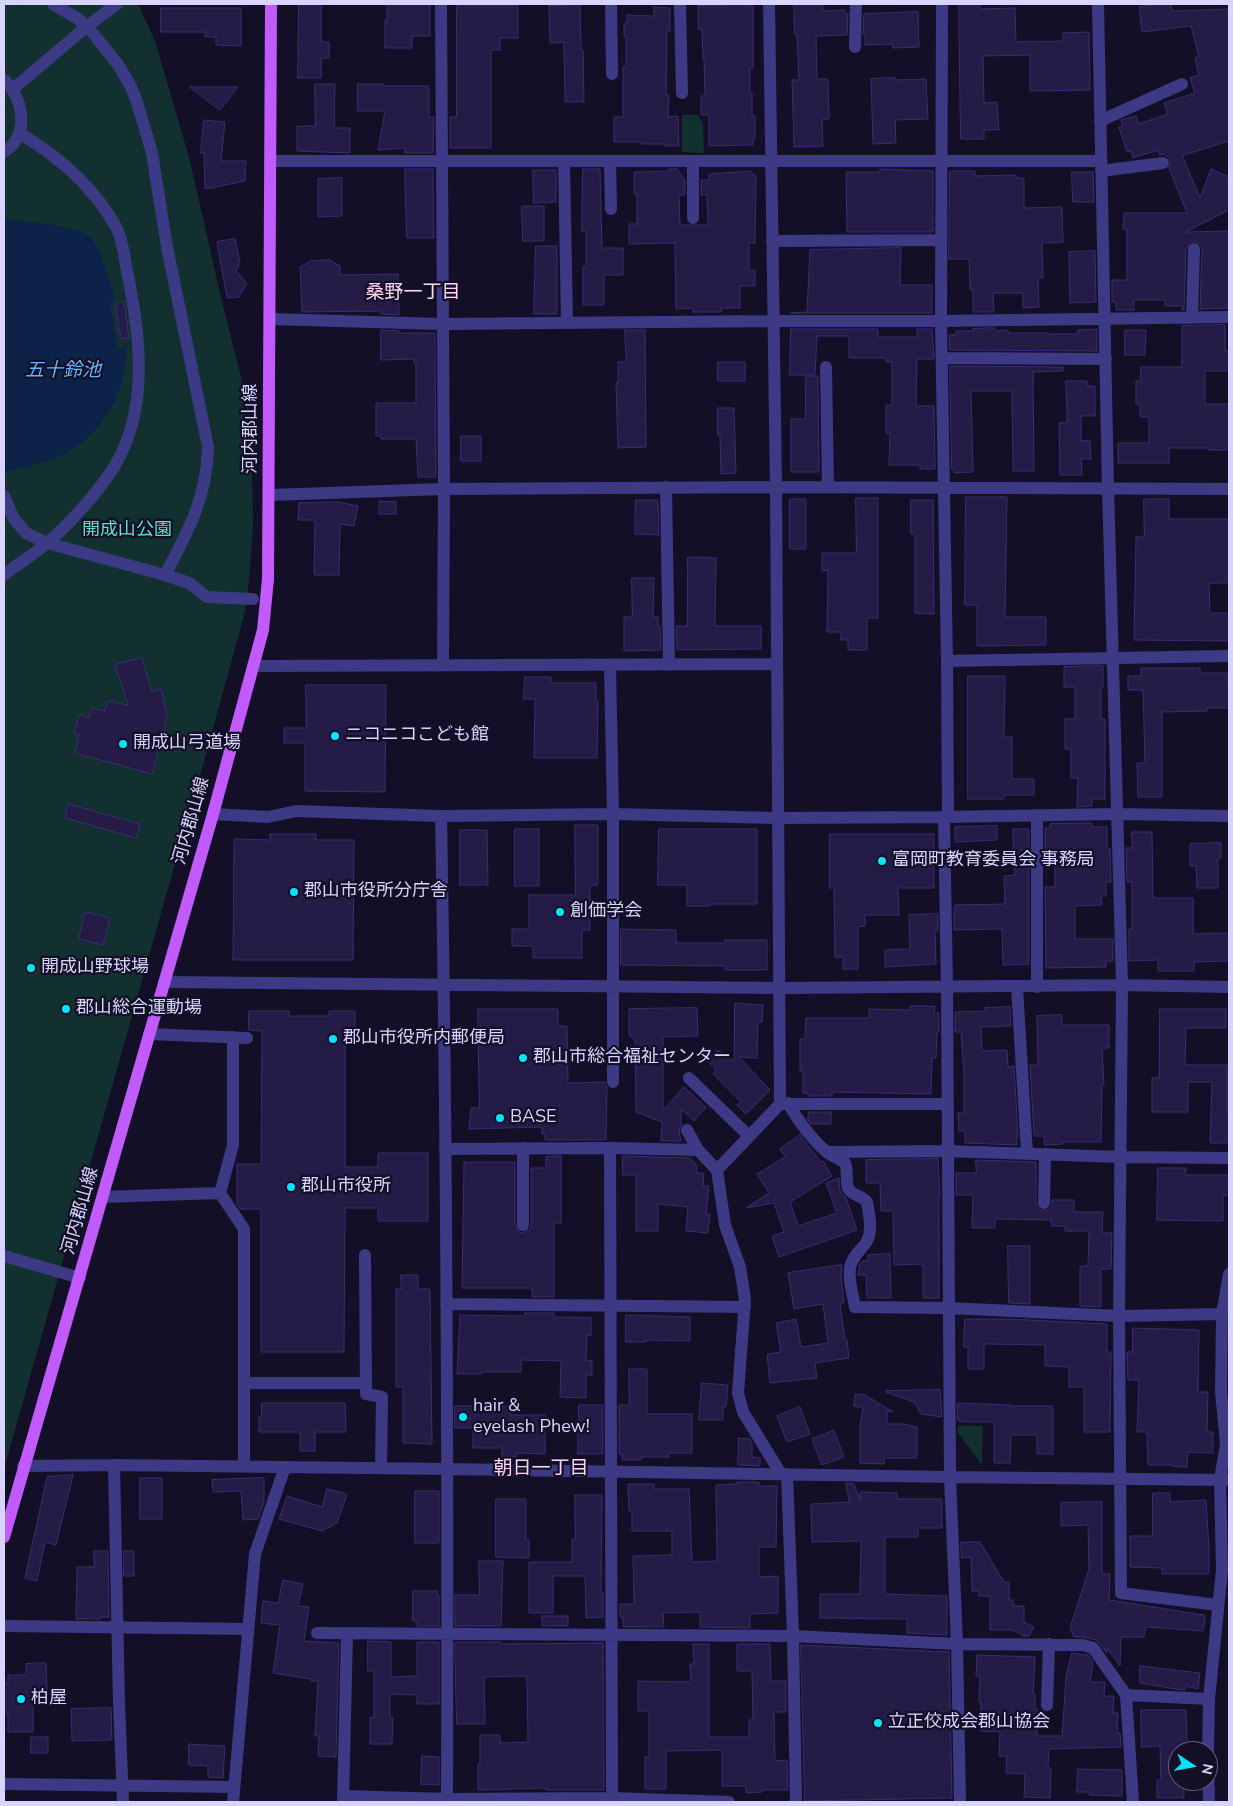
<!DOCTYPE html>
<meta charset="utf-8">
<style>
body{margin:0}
#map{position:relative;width:1233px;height:1806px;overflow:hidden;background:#130f26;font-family:"Nunito Sans",sans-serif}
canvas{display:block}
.frame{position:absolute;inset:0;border:5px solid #d9d4ff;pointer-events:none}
.north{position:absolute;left:1168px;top:1741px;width:50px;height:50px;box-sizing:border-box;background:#130f26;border:1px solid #625e7d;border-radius:50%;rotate:102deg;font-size:14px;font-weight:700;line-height:20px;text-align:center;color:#d9d4ff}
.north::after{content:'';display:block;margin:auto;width:18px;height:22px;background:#00e5ff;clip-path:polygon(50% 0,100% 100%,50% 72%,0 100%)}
</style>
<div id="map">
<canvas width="1233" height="1806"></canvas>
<div class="frame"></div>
<div class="north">N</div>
</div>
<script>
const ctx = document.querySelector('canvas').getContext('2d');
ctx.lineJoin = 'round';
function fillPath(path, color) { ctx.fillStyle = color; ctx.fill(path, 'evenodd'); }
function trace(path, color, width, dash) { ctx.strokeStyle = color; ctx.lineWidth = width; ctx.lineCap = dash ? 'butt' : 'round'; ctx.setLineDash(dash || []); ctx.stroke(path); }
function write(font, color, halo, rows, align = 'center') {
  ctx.font = font + ' "Nunito Sans","Noto Sans JP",sans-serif'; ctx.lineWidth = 4.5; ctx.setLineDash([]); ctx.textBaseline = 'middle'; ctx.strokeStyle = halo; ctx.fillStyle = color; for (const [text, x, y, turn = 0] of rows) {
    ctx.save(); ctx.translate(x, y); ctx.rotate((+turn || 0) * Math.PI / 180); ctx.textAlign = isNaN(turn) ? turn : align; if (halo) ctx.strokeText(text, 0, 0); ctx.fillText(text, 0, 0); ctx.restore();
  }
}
fillPath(new Path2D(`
 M4,4H138L155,41L189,157L223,306L251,416L253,527L250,569L246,608L206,754L4,1469Z
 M682,115H698L703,125L704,153L682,152Z
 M958,1426H983L982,1465L957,1431Z`), '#12302f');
fillPath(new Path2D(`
 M4,218C21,221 77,226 88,235C101,246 110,283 115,299L110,302L118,349L126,348C127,397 99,441 52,459C36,465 20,469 4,472Z`), '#0c2248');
const building = new Path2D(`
 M299,4H321V42H329V58H321V78H298Z
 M413,4H430V36H412V48H385V20H387V5Z
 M794,4H823V11L845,10V14H848L847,35L816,36L817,79H828L829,119H822L823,146L794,147L792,80H799L797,34H795Z
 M959,4H980V9L1015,8L1016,42L1063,41V33L1089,32L1090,90L1030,91V55L983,56L984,103L997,102L999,130H984V139H961Z
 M1163,4H1171L1172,11L1229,9V141L1181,156L1183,157L1200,198L1211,169L1229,177V210L1185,232L1229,231V308L1200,309L1202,249L1201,245L1195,241L1190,242L1186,249L1184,310H1182V306H1165V300H1134V310H1116V302H1112V280H1127V229H1123L1124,213H1187L1169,168L1171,162L1169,158L1164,154L1160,155L1158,150L1133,158L1131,151L1127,152L1119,127L1123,126L1121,120L1136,116L1139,124L1168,114L1164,103L1195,93L1190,78L1199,75L1195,58L1199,57L1191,26L1142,32L1139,7Z
 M457,5H518V38H500V50H491V148H450V117H456Z
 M580,5L581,50H583L584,102H565L564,42L550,43L549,6Z
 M747,5V6H753V68H750V93H752V116H755V139H753V145L709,146V115H701V96H705L704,59H703L702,29H698V6Z
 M654,7L670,8V31H667L666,95H669L668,117L678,116L679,146H665V144H641V142H614V117H623V67H626V36H624V24H627V15L654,16Z
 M161,8H241V46L216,45V37H205V32H161Z
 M918,12L919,47L893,48V44L865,45V34H863L864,14Z
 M895,78V80L926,79L928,119L895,120L896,143L873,144L871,79Z
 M315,84H335L334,128H350V153L297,151V126H315Z
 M358,84H383V86H429V117H434L433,153H405V148L378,150L385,111H358Z
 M190,87H238L220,110Z
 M204,120L225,122L221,161H246L245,181L205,189L204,153H201Z
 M405,169H433L434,238H407Z
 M583,169H600L602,248H623V275H604V305H583V267H586V231H582Z
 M669,169H677L685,180V195H679L680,225H708L707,195H701V180H709V174L750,171L756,176L755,243H749V270H755V286H740V308H721V312H693V308L676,309L675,243L629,244V224H637V194H634V172L669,171Z
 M880,169L933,171V232H847L846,172H880Z
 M533,170H556V202L534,203Z
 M950,171H975V176L1016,175V178H1024V208L1062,207L1063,242L1042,243L1043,278H1038L1039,307L1023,308V293H993L994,312H973V290H970L969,259H949Z
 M1072,172H1093L1094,202H1073Z
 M342,178V216L318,217V179Z
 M522,206H544V241H523Z
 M235,239L240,263L236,271L247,283L239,297L227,298L217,242Z
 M536,246H557V314H534Z
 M901,248L900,285H932V313H791L807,312L810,250Z
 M1095,251L1096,302L1070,303L1069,252Z
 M330,260L340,266V275L398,274L399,315L381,314V311L302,312L300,267L311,261Z
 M124,302L129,338L121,339L115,303Z
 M1225,325V351H1229V371H1205V404H1229V450H1208V448H1169V463H1118V443H1149V417H1140V404H1136V381H1140L1141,367H1182V326Z
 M994,328L997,331L1008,330V333H1048V334H1078V330L1097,329V351L950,350L949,335H956V331H974L973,329Z
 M791,329H878V337H917V329H932L934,359H917L916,406H934L935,469H920V465H889L890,433H886V405H892V362H886V358H849V336H817L815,375H790Z
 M381,330L399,331V333H435L436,477H418L416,439H381V436H376V403H416V363H414V359L381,360Z
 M625,330H645L646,447L618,448L616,383H618V362H626Z
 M1125,330H1146L1145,355H1125Z
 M718,362H745V381H718Z
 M950,366L1063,367V371L1033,372L1034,471H1013L1012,391H971L973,472L954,473V469H952Z
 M806,376H818L819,472H791V419H805Z
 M1066,381H1087V386H1095V416H1081V441L1090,440L1091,459H1081L1082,475H1060L1059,423L1067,422Z
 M718,408H734L736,473L721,474L720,435H718Z
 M461,436H481V461H461Z
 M966,497H1007L1005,617H1046V645L977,646V605H965Z
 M856,498H878V618H867V650H848V640H841V632H827L828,570L822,571V553H856Z
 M790,499H806V549H790Z
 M1144,499H1169V519H1229V583H1209L1210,613H1229V641L1134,640L1136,537H1144Z
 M636,500H658L659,535L635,534Z
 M911,500H933L934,614L915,613V534H911Z
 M380,501L396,502V514H379Z
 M338,502L358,506L354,526L340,524L339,575H314L315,520H298L299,503Z
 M688,557L716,558L715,626H761V649L677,650L676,626H687Z
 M632,578H654L653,617H658V626H660L661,650L624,651V617H632Z
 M142,658L152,692L161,689L167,715L152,774L75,753L79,735L74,734L79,715L89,718L92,708L105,711L108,701L128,705L115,665Z
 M1103,666V687H1101V719H1105V799H1092V806L1077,807L1078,778H1071V749H1065V719H1075V687H1064V667Z
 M1141,668H1200V673H1228L1229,708H1207V711L1162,712V797H1138L1137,763H1145L1143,690H1128V676H1141Z
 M968,676H1005L1004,737H1012V779H1034V795H1004V799H968Z
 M525,677H551V683H596V701H598L597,758H534L535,699H524Z
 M306,685H386L385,792L305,791V743H284V728H306Z
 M68,804L140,824L136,838L65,818Z
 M1077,823H1092V827H1107V848H1110L1111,882H1106V896H1101L1102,905L1075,906V939H1113V961H1106V967L1046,968L1045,887H1055V853H1045V828H1050V824Z
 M575,825H598V885L590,886V930H582V958H533V946H512V929H529V895H575Z
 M997,826V840L955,842V827Z
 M515,829H539V886H515Z
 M659,829H757V904H710V906H687V885H658Z
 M1013,829H1029V964L1003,965L1002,929L954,930V913L955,905L1005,904L1004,876L1014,875Z
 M460,830H487L488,885H460Z
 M1132,832H1152L1153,898H1193V934L1229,933V961L1194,962V971H1158V960L1129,961V929H1132V882H1127L1126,848H1132Z
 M270,834H316V840H354L353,960H233L234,839L270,840Z
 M830,834H934V888H898L899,915H865V926L858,927V969H843V957H835L834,888H830Z
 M1221,843V858H1218V888H1197L1196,866H1190V844Z
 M85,912L110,918L103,945L79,939Z
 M938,914V931H935L936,964L885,967V950L910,949L909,915Z
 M621,929L676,930V943H725V940H767V970H725V966L621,965Z
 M735,1003L763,1005L762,1022H758L757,1058L739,1057L770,1090L746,1114L737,1105L741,1102L713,1074L716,1070L707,1060L716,1051H720L734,1061Z
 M910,1006H935L934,1013H939V1032H937L936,1058H932L931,1094L832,1092V1096H809V1094L803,1093V1071H800V1039H805L806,1018H869V1009L910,1010Z
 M1010,1007L1011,1026L981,1027L982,1051L1007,1050L1008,1067L1014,1066L1018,1137H1016L1017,1145L965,1143V1131H959L958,1113H964V1074L961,1032H955V1012L985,1011V1008Z
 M697,1008L698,1036L663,1037V1110L684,1087L706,1107L694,1121L681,1109V1125L679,1130L681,1141H661L662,1122L636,1112L635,1041L629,1035V1009Z
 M478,1009H558V1026H567L568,1083L605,1082L607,1087L606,1140H545V1134H542V1127L469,1129L471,1108H479Z
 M1160,1009H1226V1028H1186L1185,1065H1227V1113H1229V1143H1210L1212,1082H1188V1112H1152V1078H1159Z
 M249,1011H289V1016H329V1011H355V1031H345V1167H378V1153H428V1221H378V1208H345L344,1352H261V1209H240L237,1204V1164H261L262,1031L249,1030Z
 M1062,1015V1025H1109V1048H1102L1104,1085H1102L1101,1142H1063V1144L1045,1145L1044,1136H1034L1030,1065H1038L1037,1016Z
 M809,1112H831V1124H811L808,1120Z
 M800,1135L821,1162L823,1161L832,1176L790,1202L798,1226L837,1213L826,1183L839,1178L840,1191L846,1198L857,1230L779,1257L772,1236L784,1232L774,1203L746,1208L769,1193L757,1174L785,1157L780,1149Z
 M561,1156V1223H554V1297H532V1288H462L464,1162H515V1225L519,1232L523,1233L530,1229L531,1225V1168H546V1157Z
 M623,1156L690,1158L696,1164L697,1173H704L703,1186H709L706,1214H710L708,1233L686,1231L688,1207L658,1204V1231H636V1175H623Z
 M938,1159L940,1195H939V1298H923V1264L894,1265L893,1211H881L880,1183H866V1160Z
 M976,1160L1036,1162V1203L1040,1210H1048L1051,1207L1052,1200H1074V1212H1103L1102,1233H1112L1111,1269H1101V1307L1080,1306V1266H1088L1089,1231H1065V1226H1051V1220L995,1219V1228H972L973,1195H956V1173H976Z
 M1158,1168H1186L1185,1175H1229V1196L1223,1195V1221L1157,1220Z
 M1008,1246H1030V1304L1009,1303Z
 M890,1254L891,1298H867L866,1275H858L860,1264L862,1261L868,1260V1255Z
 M842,1265L841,1276L844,1303H840L845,1341L847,1340L849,1358L815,1363L817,1378L770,1383L767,1354L781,1352L776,1323L796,1319L801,1347L828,1343L823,1304L794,1309L788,1273Z
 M401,1275H418V1289H430L432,1444L403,1443V1387H396V1289H401Z
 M525,1313H554V1317L591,1318V1336L587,1335L586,1360L592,1361V1375H586V1398L560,1397L561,1361L521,1360V1372H481V1374H457L460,1315L525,1316Z
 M626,1315L690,1317V1341L646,1340V1342H626Z
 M965,1319H1009L1107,1324V1352H1111L1110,1432H1084V1387H1069V1367L1045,1366V1345L984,1344V1369H968V1347H964Z
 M1133,1328L1199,1330L1198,1392H1208L1207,1432H1213V1453L1188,1452L1187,1467L1171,1466V1465H1148L1147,1432H1137L1139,1380H1128L1127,1352H1132Z
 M629,1369H647V1414H692V1453H669V1457H641V1460H622V1454H619V1405H629Z
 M702,1383L728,1385L726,1407H723V1420H699Z
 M940,1390L942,1417L921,1414L914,1402L886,1392V1391Z
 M856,1394L865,1395L893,1412L887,1411V1424H903L917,1427V1458H884V1464L860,1463V1425L863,1408L854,1406Z
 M262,1403H345L346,1432H315V1451H300V1432H259V1417H261Z
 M958,1403L1011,1405V1406H1053V1454H1037V1435H1011L1010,1463H994V1422H960V1420H958Z
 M579,1405H603V1454H578Z
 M455,1406H510V1415H545V1454L516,1453V1457H502V1448H473V1428H455Z
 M800,1407L810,1434L787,1442L777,1416Z
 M834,1431L844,1457L822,1465L812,1439Z
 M739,1438L750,1439L752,1443V1457L760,1458V1466L738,1465Z
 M73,1475L56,1545L45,1542L37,1581L25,1578L47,1477Z
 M140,1478H162V1519H140Z
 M264,1478V1502L258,1519L243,1520L241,1491L213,1492L212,1480Z
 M737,1482H759V1486H777L776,1547H759V1577L778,1576V1613L750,1614V1628L700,1627V1612L663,1613L664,1627H623V1617H620V1604H634L633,1556L672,1555V1531H632V1511H629L628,1484H654V1489H689L692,1562L717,1561L716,1485L737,1484Z
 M846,1483L854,1484L860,1500V1492L897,1493V1499H942V1528H918V1537H885V1594L947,1596V1635L907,1633V1619L820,1618V1594H860L861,1541L812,1542L811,1504L849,1502Z
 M327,1489L347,1494L337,1523L322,1531L279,1519L287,1496L322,1507Z
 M415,1491H439V1543H415Z
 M1153,1493H1170V1502L1206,1500L1209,1550V1574H1162V1568L1130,1567V1536H1152Z
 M575,1495H602L601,1592H603V1617L586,1618L585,1576H553V1613H529V1562H572V1539H575Z
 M496,1499H526V1540H529V1558L496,1557Z
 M1102,1502V1574H1110L1109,1600L1204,1615L1205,1621L1203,1631L1146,1627L1144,1637H1121L1120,1666L1107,1648V1653L1096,1640L1085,1637H1074L1070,1628L1089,1569L1088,1525L1061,1526V1503Z
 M961,1542H980L1004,1582H1009V1600H1013V1606H1024V1622L1034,1627L1029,1636H1024L1013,1630H990V1596H979V1591H972L971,1557L962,1558Z
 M94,1551H108L109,1617H100V1619H76L77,1567H94Z
 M124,1551H134V1576H124Z
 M479,1561H503L501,1626H455V1595H479Z
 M283,1580L303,1584L298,1606L309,1607L304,1641L339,1643L336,1757L318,1756L319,1736H315L318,1681H311V1679L273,1673L280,1625L261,1623L263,1601L278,1603Z
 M413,1591H438L437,1595H439V1626H417V1621H413Z
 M542,1616H568V1626H543Z
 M368,1641L391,1642V1677L417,1676V1642H439V1704H417V1695L390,1694V1718H393L392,1744H370V1717L374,1718V1671H368Z
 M455,1642H501V1644L603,1643L604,1790H546V1788L478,1790V1764H480V1735H500V1743L528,1742L527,1676L484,1677L485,1724H457Z
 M693,1644H709V1737H749V1720H753L752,1671H737V1644H770L771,1681H786V1712H774L775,1761L787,1760L788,1790H762V1792L746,1793V1786H722V1750L666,1751V1789H645V1757H649V1711H638V1681L691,1682L690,1664H694Z
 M801,1645L949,1652L952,1798L805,1801Z
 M1072,1653L1088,1655L1093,1662L1090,1682H1105L1104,1696H1114L1113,1713H1118L1117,1733H1120L1121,1747L1049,1749L1048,1768H1051L1050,1798L1024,1797L1025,1774L1006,1773L1007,1756H999L1000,1732L980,1731L981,1702H979L980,1676H976L977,1655L1035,1657L1033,1694H1035V1709H1038L1037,1736H1062L1066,1677Z
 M46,1663L47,1689L33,1690V1732H8V1714H4V1683H8V1675H26V1664Z
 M1140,1666L1200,1673L1198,1689L1185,1686V1690L1176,1689L1140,1683Z
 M111,1708L112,1740L72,1741L71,1709Z
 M1141,1710H1186L1187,1744L1178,1745V1781H1184V1798H1157V1780H1161L1160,1746L1142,1747Z
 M31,1737H48V1753H31Z
 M189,1744L225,1746L223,1778L208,1777V1766L189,1765Z
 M422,1756L439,1757V1785L421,1784Z
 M1078,1769L1122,1770V1796L1089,1795L1090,1792H1077Z`);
fillPath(building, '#241b47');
trace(building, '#3b2d73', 1);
trace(new Path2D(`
 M53,4L77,18L92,32L119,66L131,87L137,102L152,153L167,247L208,447C207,498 188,531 165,575
 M441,4L444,489L443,665
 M611,4L612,74
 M680,4L682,93
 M769,4L776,487L780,1104L717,1170L725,1225L740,1267L745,1299L738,1393L743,1412L781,1474
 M942,4L941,321L947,661L1229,656
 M1098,4L1108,488L1122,985L1119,1316L1121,1593L1218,1605
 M855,47L856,4
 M4,80C24,98 30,136 4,152
 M13,89L86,27L117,4
 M1100,121L1182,84
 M270,161H1101
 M564,161L567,323
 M610,161L611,209
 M693,161V218
 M1101,171L1163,163
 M772,241L941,240
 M1192,318L1194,249
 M270,319L442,324L774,321H941L1229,317
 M942,358L1106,359
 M826,367L828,487
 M666,487L669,665
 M269,495L444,489L776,487L1229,489
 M4,496L14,519L26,533L47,543L165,575L189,583L207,597L253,599
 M4,575C18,564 33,555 47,543C69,525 99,491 114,467C150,408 140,334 127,271C124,257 123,239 116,227C94,187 58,156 19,133
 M947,661L948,817
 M610,665L613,814V1082
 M253,666L777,664
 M213,814L268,817L296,811L441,816L613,814L777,818L944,817
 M1037,815V987
 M441,816C447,1145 448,1474 447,1802
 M164,982L780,988L1122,985L1229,987
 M1017,987L1027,1153
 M149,1034L247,1038
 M233,1037V1145L220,1193L244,1229V1467
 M689,1078L749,1136
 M788,1103C799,1122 812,1140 828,1153C834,1157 840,1159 845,1163C849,1171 844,1185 850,1191C855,1196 862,1196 867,1202C869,1213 873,1231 867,1241C861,1251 852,1256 850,1268C848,1280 853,1295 855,1307L948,1308L1119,1316L1222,1314
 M782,1104H947
 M687,1130L698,1150L717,1170
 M610,1148L612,1802
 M445,1149L610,1148L698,1150
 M828,1152L947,1151L1120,1157L1229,1158
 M103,1197L220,1193
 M1044,1203L1045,1154
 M523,1225V1148
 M365,1255L366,1394L382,1397L381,1468
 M4,1256L80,1278
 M446,1304L745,1307
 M244,1383H366
 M114,1465L119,1703L123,1802
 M23,1466L114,1465L448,1469L950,1477L1229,1480
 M787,1474L793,1636L796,1802
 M4,1626L248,1629
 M317,1633L793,1636L957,1644L1083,1645L1093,1648L1126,1695L1133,1802
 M1126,1695L1209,1699
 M1047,1705L1049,1644
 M1208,1751L1209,1699L1222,1570L1220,1479L1226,1444L1221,1392L1222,1314L1229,1274
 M1208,1764L1209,1802
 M4,1784L234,1787
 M343,1796L447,1799L612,1798L729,1802
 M233,1802L255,1554L285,1467
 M343,1802L347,1633
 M960,1802L957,1644L950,1477L947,988L944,817L1117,814L1229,816`), '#3d3a85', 12);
trace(new Path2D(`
 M4,1537L213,814L263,630L268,579L271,4`), '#c25bff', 12);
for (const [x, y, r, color] of [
 [335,736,5,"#00e5ff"],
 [123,744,5,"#00e5ff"],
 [882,861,5,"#00e5ff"],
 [294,892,5,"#00e5ff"],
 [560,912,5,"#00e5ff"],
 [31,968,5,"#00e5ff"],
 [66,1009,5,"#00e5ff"],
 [333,1039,5,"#00e5ff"],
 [523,1058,5,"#00e5ff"],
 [500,1118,5,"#00e5ff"],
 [291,1187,5,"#00e5ff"],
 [463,1417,5,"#00e5ff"],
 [21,1699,5,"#00e5ff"],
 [878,1723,5,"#00e5ff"]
]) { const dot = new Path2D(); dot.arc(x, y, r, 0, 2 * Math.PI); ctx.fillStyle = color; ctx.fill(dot); trace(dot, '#130f26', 2); }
write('18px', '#d9d4ff', '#130f26', [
 ["河内郡山線",252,429,-90],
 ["河内郡山線",192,821,-74],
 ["河内郡山線",81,1211,-74]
]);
write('18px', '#5fe0c0', '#130f26', [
 ["開成山公園",127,531]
]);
write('18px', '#d9d4ff', '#130f26', [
 ["ニコニコこども館",345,736],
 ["開成山弓道場",133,744],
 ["富岡町教育委員会 事務局",892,861],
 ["郡山市役所分庁舎",304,892],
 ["創価学会",570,912],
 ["開成山野球場",41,968],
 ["郡山総合運動場",76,1009],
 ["郡山市役所内郵便局",343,1039],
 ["郡山市総合福祉センター",533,1058],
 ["BASE",510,1118],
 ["郡山市役所",301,1187],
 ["hair &",473,1407],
 ["eyelash Phew!",473,1428],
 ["柏屋",31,1699],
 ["立正佼成会郡山協会",888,1723]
], 'left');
write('19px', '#ffd6f0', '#130f26', [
 ["桑野一丁目",413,293],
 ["朝日一丁目",541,1469]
]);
write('italic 19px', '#62b6ff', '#130f26', [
 ["五十鈴池",63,371]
]);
</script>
